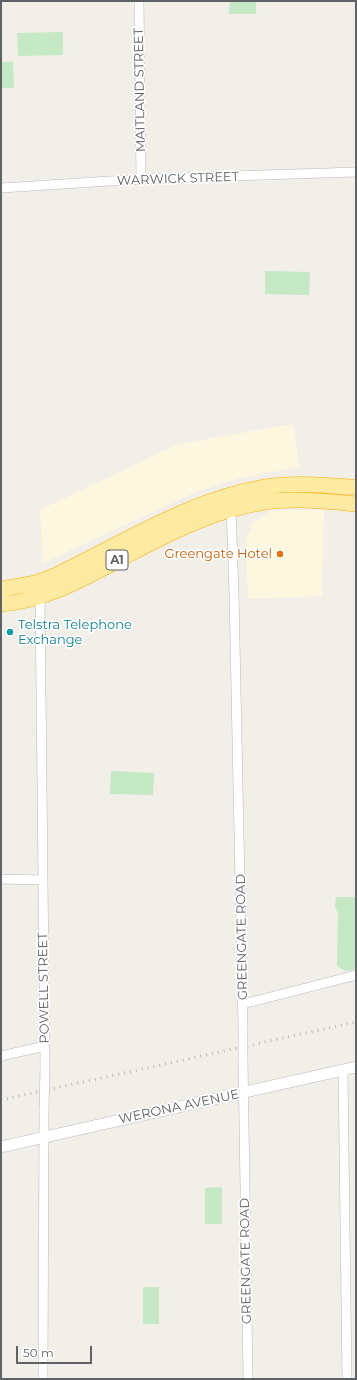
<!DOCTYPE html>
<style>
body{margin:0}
#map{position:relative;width:357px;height:1380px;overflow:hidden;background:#f1efe8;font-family:Montserrat,sans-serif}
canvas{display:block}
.frame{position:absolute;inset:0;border:2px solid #5f6368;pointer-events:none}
.scale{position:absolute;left:16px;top:1346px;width:76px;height:18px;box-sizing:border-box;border:2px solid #5f6368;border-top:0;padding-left:5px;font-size:12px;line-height:14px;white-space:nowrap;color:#5f6368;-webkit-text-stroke:3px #fff;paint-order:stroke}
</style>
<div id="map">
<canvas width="357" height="1380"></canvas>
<div class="frame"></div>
<div class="scale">50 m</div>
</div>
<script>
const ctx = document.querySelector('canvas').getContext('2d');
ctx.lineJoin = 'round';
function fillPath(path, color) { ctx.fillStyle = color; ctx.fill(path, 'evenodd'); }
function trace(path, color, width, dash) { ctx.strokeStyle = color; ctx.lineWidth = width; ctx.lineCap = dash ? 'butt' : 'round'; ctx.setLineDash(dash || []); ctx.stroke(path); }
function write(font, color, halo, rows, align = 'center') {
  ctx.font = font + ' Montserrat,sans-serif'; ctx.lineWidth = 3.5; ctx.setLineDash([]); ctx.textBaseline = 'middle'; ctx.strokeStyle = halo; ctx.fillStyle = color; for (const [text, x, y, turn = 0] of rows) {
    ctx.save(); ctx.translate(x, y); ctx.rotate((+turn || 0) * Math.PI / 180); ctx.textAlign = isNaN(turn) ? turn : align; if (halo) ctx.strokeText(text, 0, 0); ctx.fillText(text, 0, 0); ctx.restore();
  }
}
fillPath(new Path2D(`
 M294,424L299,467L236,479L196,492L43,563L40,510L178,444Z
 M324,510L322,596L248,599L246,540L254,521L271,511Z`), '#fef7e0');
fillPath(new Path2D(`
 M230,1H256V14H229Z
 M63,32V55L18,56L17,33Z
 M1,62H13L14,88H1Z
 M265,271L310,272L309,295L265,294Z
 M111,771L154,773L153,795L110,794Z
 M336,897H356V969C347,971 344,973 337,965L338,913L335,907Z
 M222,1187V1224H205V1188Z
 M143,1287H159V1324H143Z`), '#c5e8c5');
const minor = new Path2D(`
 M139,1L141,179
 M1,188L141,179L356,172
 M231,506L234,593L243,1028
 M40,597L45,1066
 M1,879L43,880
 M243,1004L356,975
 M1,1056L45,1046
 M243,1060L248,1379
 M343,1070L347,1379
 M43,1379L44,1110`);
const tertiary = new Path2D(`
 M1,1147L356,1067`);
const trunk = new Path2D(`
 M1,589L36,583L54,576C123,543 189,500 265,487C295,482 326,486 356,487
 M1,604C48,601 89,575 130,554C173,531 217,509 265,502C295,498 326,501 356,504`);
trace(minor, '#b5b8bc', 10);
trace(tertiary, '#b5b8bc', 12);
trace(trunk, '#f9ab00', 16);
trace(minor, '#fff', 9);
trace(tertiary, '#fff', 11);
trace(trunk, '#feeaa1', 15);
trace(new Path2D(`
 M1,1100L356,1022`), '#b6b7b8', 3, [1, 5]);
const minorBridge = new Path2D(`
 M243,1060V1028
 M44,1110L45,1066`);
trace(minorBridge, '#b5b8bc', 10, []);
trace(minorBridge, '#fff', 9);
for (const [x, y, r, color] of [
 [280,554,4,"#e8710a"],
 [10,632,4,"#0f9aa8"]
]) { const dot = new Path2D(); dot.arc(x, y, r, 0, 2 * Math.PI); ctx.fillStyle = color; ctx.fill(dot); trace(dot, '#fff', 1.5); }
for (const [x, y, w] of [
 [117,560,22]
]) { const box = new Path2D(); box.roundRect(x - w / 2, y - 10, w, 20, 3); ctx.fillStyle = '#fff'; ctx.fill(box); trace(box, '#5f6368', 1); }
write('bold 12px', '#5f6368', null, [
 ["A1",117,560]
]);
write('13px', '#5f6368', '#fff', [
 ["MAITLAND STREET",140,90,-91],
 ["WARWICK STREET",178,179,-2],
 ["GREENGATE ROAD",242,937,-91],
 ["POWELL STREET",44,988,-91],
 ["WERONA AVENUE",179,1107,-12],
 ["GREENGATE ROAD",246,1261,-91]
]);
write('13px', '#c56008', '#fff', [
 ["Greengate Hotel",272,554]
], 'right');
write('13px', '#0d838f', '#fff', [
 ["Telstra Telephone",18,625],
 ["Exchange",18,640]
], 'left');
</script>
